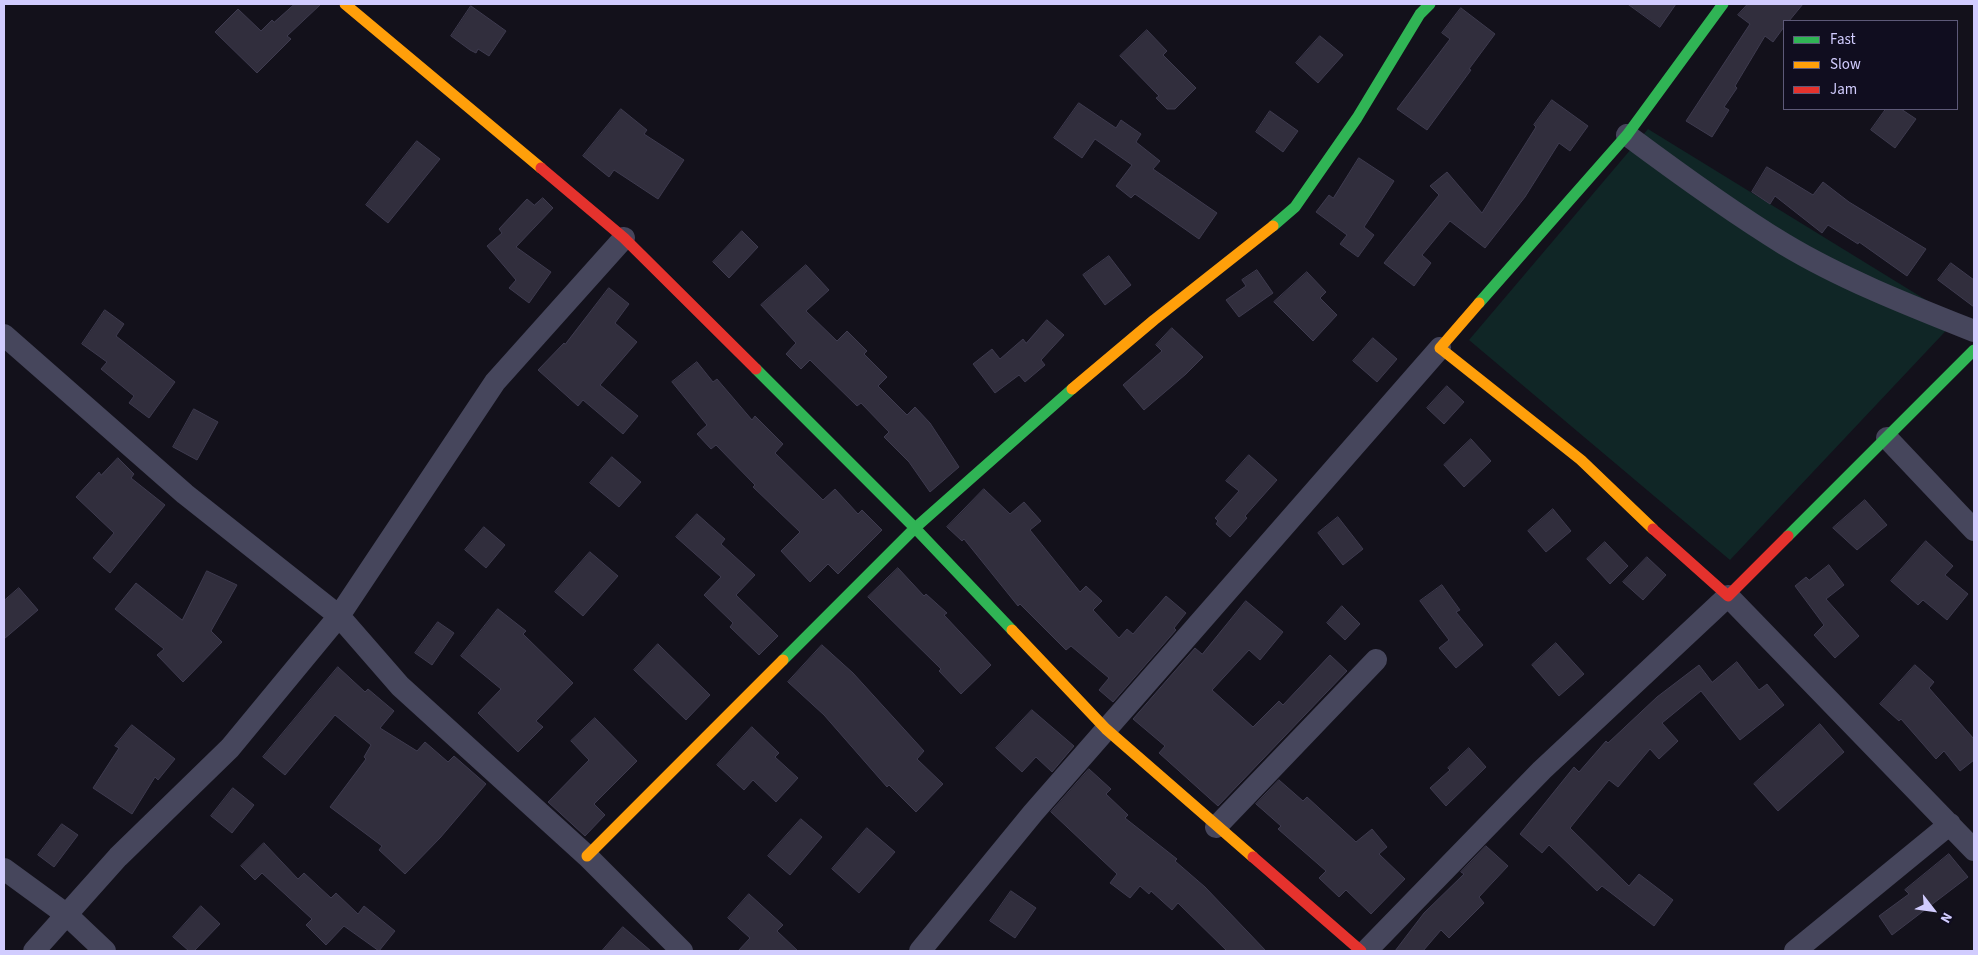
<!DOCTYPE html>
<style>
body{margin:0}
#map{position:relative;width:1978px;height:955px;overflow:hidden;background:#13111b;font-family:"Source Sans 3",sans-serif}
canvas{display:block}
.frame{position:absolute;inset:0;border:5px solid #d1ccfe;pointer-events:none}
.legend{position:absolute;left:1783px;top:20px;width:175px;height:90px;box-sizing:border-box;background:#100d1f;border:1px solid #5d5978;margin:0;padding:6px 9px;list-style:none;font-size:15px;color:#d1ccfe}
.legend li{display:flex;align-items:center;gap:10px;height:25px}
.legend b{width:25px;border:1px solid #5d5978}
.north{position:absolute;left:1908px;top:885px;width:50px;height:50px;-webkit-text-stroke:4px #100d1f;paint-order:stroke;rotate:120deg;font-size:14px;font-weight:700;line-height:20px;text-align:center;color:#d1ccfe}
.north::after{content:'';display:block;margin:auto;width:18px;height:22px;background:#d1ccfe;clip-path:polygon(50% 0,100% 100%,50% 72%,0 100%)}
</style>
<div id="map">
<canvas width="1978" height="955"></canvas>
<div class="frame"></div>
<ul class="legend">
<li><b style="height:6px;background:#30b455"></b>Fast</li>
<li><b style="height:6px;background:#ff9f0a"></b>Slow</li>
<li><b style="height:6px;background:#e5322d"></b>Jam</li>
</ul>
<div class="north">N</div>
</div>
<script>
const ctx = document.querySelector('canvas').getContext('2d');
ctx.lineJoin = 'round';
function fillPath(path, color) { ctx.fillStyle = color; ctx.fill(path, 'evenodd'); }
function trace(path, color, width, dash) { ctx.strokeStyle = color; ctx.lineWidth = width; ctx.lineCap = dash ? 'butt' : 'round'; ctx.setLineDash(dash || []); ctx.stroke(path); }
fillPath(new Path2D(`
 M1648,129L1957,319L1730,560L1469,340Z`), '#102626');
const building = new Path2D(`
 M295,4H321L287,36L291,39L257,73L215,32L238,9L261,31L272,20L274,22Z
 M1628,4H1676L1660,27Z
 M1748,4H1803L1789,21H1784V27L1773,42L1765,36L1735,86L1737,88L1724,107L1729,110L1712,137L1686,121L1750,24L1738,15Z
 M471,6L506,31L489,56L478,49L476,53L470,50L451,36Z
 M1461,8L1495,34L1469,69L1471,70L1427,130L1397,109L1450,39L1442,33Z
 M1147,30L1167,51L1163,55L1196,88L1175,109H1167L1156,98L1159,96L1120,56Z
 M1320,36L1343,55L1318,83L1296,63Z
 M1552,100L1588,126L1570,151L1559,143L1525,197L1485,248L1450,221L1422,255L1431,263L1414,286L1384,263L1439,195L1430,186L1447,172L1482,213L1536,127L1534,125Z
 M1079,103L1116,128L1121,120L1141,134L1136,142L1160,161L1153,169L1217,213L1199,239L1135,194L1131,198L1116,186L1132,165L1095,139L1082,158L1054,138Z
 M621,109L647,130L644,134L684,160L658,199L614,170L609,177L583,156Z
 M1886,109H1901L1916,119L1895,148L1871,130Z
 M1270,111L1298,131L1283,152L1256,132Z
 M417,141L440,159L388,223L366,205Z
 M1359,158L1394,181L1364,227L1374,235L1358,257L1340,244L1347,235L1316,212L1329,195L1333,198Z
 M1767,167L1813,195L1823,182L1849,202L1926,249L1907,276L1859,242L1858,244L1828,225L1822,233L1775,196L1770,204L1752,192Z
 M543,198L553,208L516,247L551,272L529,303L509,288L516,280L487,246L502,233L499,229L527,199L534,205Z
 M742,231L758,247L729,278L713,262Z
 M1109,256L1131,285L1105,305L1083,275Z
 M1951,263L1974,280V307L1938,280Z
 M806,265L829,290L806,311L837,341L847,331L867,351L864,354L887,377L878,386L907,415L915,407L930,423L959,467L930,492L909,462L884,437L889,432L861,403L857,406L810,360L801,369L786,354L796,343L761,305Z
 M1257,270L1273,293L1239,317L1226,300L1246,286L1242,280Z
 M1307,272L1326,292L1320,298L1337,315L1313,341L1274,302Z
 M609,288L629,304L615,323L637,342L600,385L638,416L623,434L583,400L578,406L538,370L564,343L565,344Z
 M105,310L124,324L116,336L175,382L149,418L129,403L134,396L101,369L107,362L82,344Z
 M1047,320L1064,335L1041,360L1045,365L1025,382L1019,375L995,393L973,364L992,349L1000,359L1023,339L1026,343Z
 M1172,328L1203,357L1186,374L1144,410L1123,385L1162,351L1156,345Z
 M1373,338L1397,359L1377,382L1353,361Z
 M697,362L713,382L717,379L752,420L755,416L783,444L775,453L823,500L835,489L858,514L862,510L882,530L838,574L828,564L810,582L781,551L800,532L753,487L755,485L716,445L711,449L697,434L707,425L672,382Z
 M1447,386L1464,402L1444,424L1427,408Z
 M194,409L218,422L197,460L173,447Z
 M1471,439L1491,461L1464,487L1444,465Z
 M1249,455L1277,480L1245,516L1247,518L1230,537L1216,524L1218,521L1215,518L1239,491L1226,481Z
 M612,457L641,482L619,507L590,483Z
 M118,458L134,474L131,478L165,505L110,573L93,558L114,533L76,497L99,472L101,475Z
 M984,489L1010,514L1024,502L1041,521L1030,530L1080,592L1086,586L1102,601L1093,610L1119,638L1127,629L1133,634L1166,596L1186,613L1174,628L1176,630L1113,702L1099,690L1109,678L1071,646L1066,650L1020,604L1018,606L964,539L962,541L947,527Z
 M1865,500L1887,525L1857,550L1833,528Z
 M1553,509L1571,531L1546,552L1528,531Z
 M697,514L725,539L721,544L755,575L736,595L778,636L759,655L730,627L733,623L704,595L721,577L676,537Z
 M1338,517L1363,549L1343,565L1318,533Z
 M484,527L505,545L486,568L465,550Z
 M1926,541L1953,566L1945,575L1968,594L1947,620L1923,600L1918,605L1891,581Z
 M1605,542L1628,566L1610,584L1587,559Z
 M590,552L618,576L583,616L555,592Z
 M1647,557L1666,575L1643,600L1623,582Z
 M1829,565L1844,585L1826,599L1859,636L1835,658L1814,635L1824,625L1795,586L1806,577L1809,580Z
 M898,568L924,596L926,594L947,613L944,615L991,665L961,694L939,671L941,669L868,597Z
 M207,571L237,585L211,631L222,642L183,682L157,655L164,649L115,609L136,583L182,620Z
 M1442,585L1460,610L1456,612L1483,645L1456,668L1439,648L1449,640L1420,601Z
 M19,588L38,610L4,639V601Z
 M1246,601L1283,632L1260,660L1249,650L1212,690L1253,727L1279,701L1283,705L1330,655L1347,671L1218,806L1159,753L1165,746L1133,719L1195,648L1202,654Z
 M1342,606L1360,624L1345,640L1327,623Z
 M498,609L526,631L523,634L573,683L536,721L543,727L518,752L478,713L501,689L461,656Z
 M438,622L454,633L432,665L415,653Z
 M1556,643L1584,674L1559,696L1532,665Z
 M658,644L710,695L686,720L634,670Z
 M822,645L853,673L924,751L917,759L943,784L916,812L889,785L887,787L824,715L788,682Z
 M1737,662L1759,690L1767,684L1784,705L1740,740L1701,691L1662,723L1678,741L1659,759L1650,749L1618,787L1609,780L1570,828L1629,886L1639,874L1673,900L1654,926L1602,886L1597,891L1549,845L1542,853L1520,834L1574,767L1579,772L1606,741L1608,743L1657,697L1699,665L1712,682Z
 M1915,665L1934,682L1929,688L1974,739V760L1960,771L1944,751L1936,759L1901,719L1899,721L1880,704Z
 M338,667L365,692L368,689L394,711L380,728L417,751L425,742L448,762L454,756L486,784L440,838L405,874L379,850L382,846L330,807L366,759L364,757L371,745L335,715L285,775L263,757Z
 M1032,710L1074,746L1052,772L1036,757L1022,772L996,748Z
 M595,718L637,761L594,804L605,815L585,836L548,802L589,760L571,741Z
 M1820,724L1844,752L1778,811L1754,784Z
 M132,725L175,759L158,780L155,777L132,814L93,788L119,748L115,746Z
 M752,727L779,753L775,757L798,778L776,802L753,780L744,790L717,765Z
 M1469,748L1486,767L1446,806L1430,788L1450,770L1448,768Z
 M1089,769L1111,789L1106,794L1128,815L1125,818L1177,859L1175,861L1205,887L1266,951H1227L1178,903L1172,910L1151,891L1149,894L1140,886L1130,898L1110,883L1117,874L1051,812Z
 M1279,780L1303,801L1307,797L1356,842L1372,829L1387,847L1379,854L1405,879L1371,914L1346,890L1339,897L1319,878L1326,871L1278,829L1281,826L1256,804Z
 M233,788L254,805L232,833L211,816Z
 M801,819L822,837L790,875L768,856Z
 M62,824L78,835L54,867L38,855Z
 M867,828L895,852L859,893L832,869Z
 M264,843L298,879L304,873L331,898L336,893L358,914L364,906L395,931L379,951L344,926L326,945L306,925L312,919L262,873L255,880L241,866Z
 M1486,846L1508,866L1479,897L1484,903L1449,938L1441,930L1423,951H1395L1424,913L1464,874L1461,872Z
 M1949,854L1968,877L1892,935L1879,916L1909,894L1905,890Z
 M1011,891L1036,908L1015,938L990,921Z
 M749,894L783,925L777,931L798,951H738L750,938L728,918Z
 M201,906L220,924L194,951H189L173,937Z
 M623,927L651,951H602Z`);
fillPath(building, '#312e3d');
trace(building, '#3e3b4f', 1);
trace(new Path2D(`
 M1627,135C1678,173 1730,211 1784,244C1842,279 1911,306 1974,331
 M4,335L185,494L339,616L400,686L587,856L682,951
 M1887,438L1974,530
 M1216,827L1376,660
 M4,869L67,915L105,951
 M34,951L118,857L230,748L339,616L495,382L624,238
 M920,951L1033,813L1440,348
 M1366,951L1542,770L1728,596L1974,850
 M1795,951L1950,824`), '#46465c', 22);
trace(new Path2D(`
 M1273,226L1295,207L1357,118L1420,14L1430,4
 M1479,303L1627,135L1723,4
 M756,369L915,528L1012,630
 M1788,536L1974,350
 M783,660L915,528L1072,389`), '#30b455', 11);
trace(new Path2D(`
 M345,4L541,168
 M1479,303L1440,348L1581,460L1653,529
 M1072,389L1154,320L1273,226
 M1012,630L1106,729L1253,857
 M587,856L783,660`), '#ff9f0a', 11);
trace(new Path2D(`
 M541,168L624,238L756,369
 M1653,529L1728,596L1788,536
 M1253,857L1361,951`), '#e5322d', 11);
</script>
